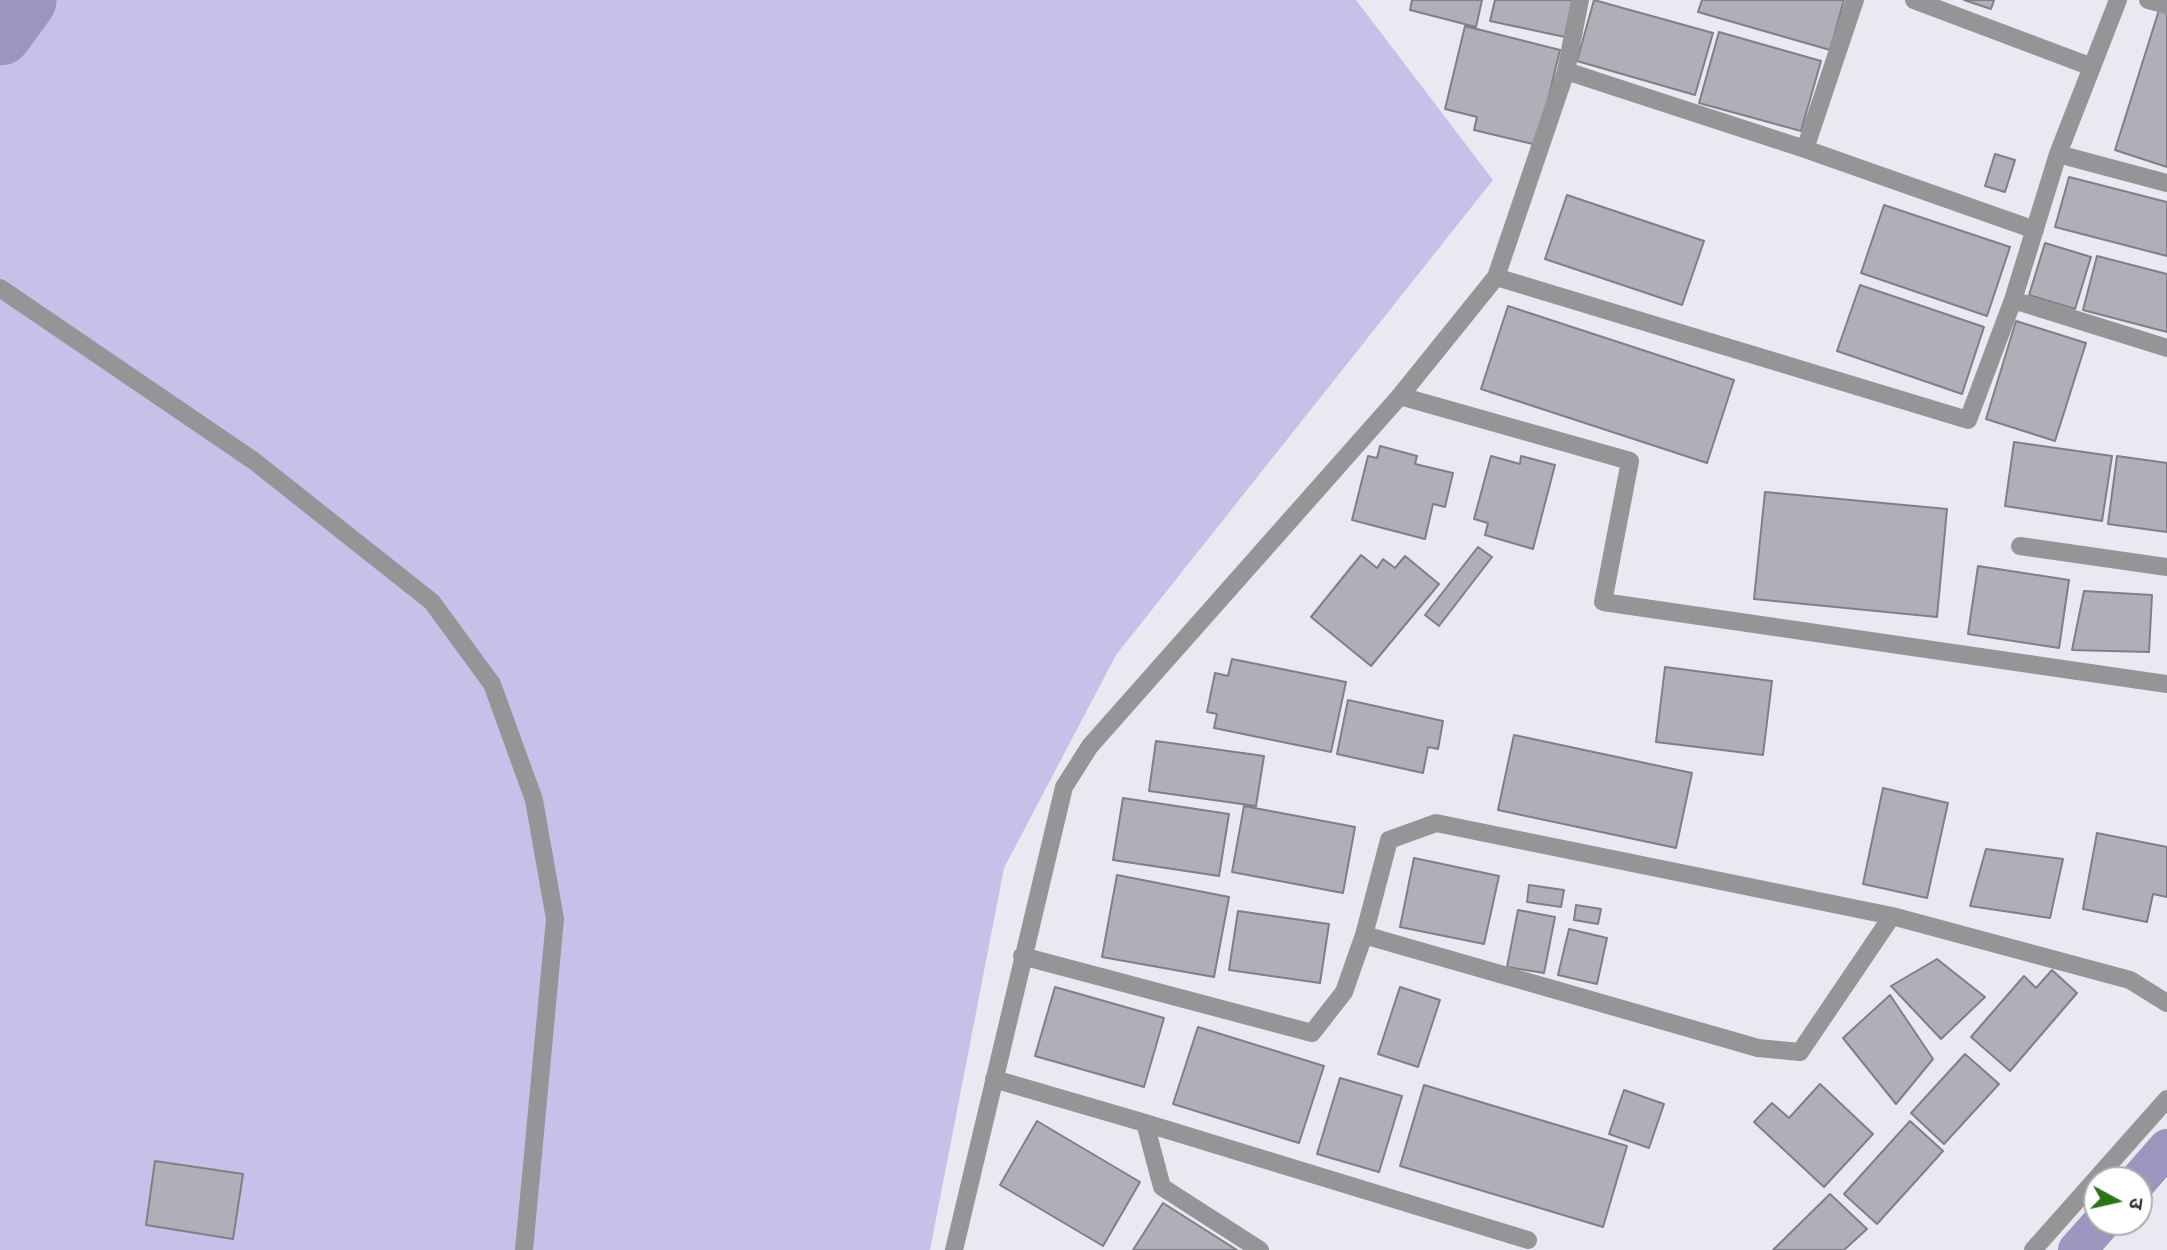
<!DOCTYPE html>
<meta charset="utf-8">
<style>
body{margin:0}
#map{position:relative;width:2167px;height:1250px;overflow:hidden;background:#eae9f1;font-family:"Open Sans","Noto Sans Devanagari",sans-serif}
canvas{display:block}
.north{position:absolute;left:2083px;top:1166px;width:70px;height:70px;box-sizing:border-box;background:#fff;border:2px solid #adadae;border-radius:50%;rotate:98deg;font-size:19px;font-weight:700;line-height:28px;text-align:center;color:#323235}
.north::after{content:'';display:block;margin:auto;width:24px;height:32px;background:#2a7419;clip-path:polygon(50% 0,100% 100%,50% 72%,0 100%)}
</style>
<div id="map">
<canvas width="2167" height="1250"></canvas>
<div class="north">उ</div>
</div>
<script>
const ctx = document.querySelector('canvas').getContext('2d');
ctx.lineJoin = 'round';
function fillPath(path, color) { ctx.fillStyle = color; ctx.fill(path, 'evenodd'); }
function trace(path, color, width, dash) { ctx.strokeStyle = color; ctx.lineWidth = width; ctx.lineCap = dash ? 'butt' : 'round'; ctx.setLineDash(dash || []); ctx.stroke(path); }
fillPath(new Path2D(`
 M0,0H1356L1493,180L1116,655L1004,868L930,1250H0Z`), '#c5c1e8');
trace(new Path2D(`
 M2139,1180L2167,1148
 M2077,1250L2102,1222`), '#9a96bd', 38);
trace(new Path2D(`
 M0,33L24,0`), '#9a96bd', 65);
const building = new Path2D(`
 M1412,0H1482L1476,27L1410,10Z
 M1495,0H1573L1565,37L1490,21Z
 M1594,0L1713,33L1695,95L1577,61Z
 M1702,0H1844L1830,50L1698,12Z
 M1964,0H1994L1991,9Z
 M2159,10L2167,13V167L2115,150Z
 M1465,26L1560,50L1537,145L1474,130L1477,117L1445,109Z
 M1719,32L1821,61L1801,131L1699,103Z
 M1995,154L2015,160L2005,192L1985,186Z
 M2069,177L2167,202V256L2055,227Z
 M1567,195L1704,241L1682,305L1545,259Z
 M1884,205L2010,247L1987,316L1861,273Z
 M2045,243L2091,257L2075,309L2029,295Z
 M2097,256L2167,274V332L2083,310Z
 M1860,285L1984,327L1962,394L1837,351Z
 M1508,306L1734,380L1707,463L1481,389Z
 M2016,321L2086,343L2055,441L1986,419Z
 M2014,442L2112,456L2102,521L2005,506Z
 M1380,446L1417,456L1415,464L1453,473L1445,507L1433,504L1425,539L1352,520L1368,456L1377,458Z
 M1491,456L1520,464L1521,456L1555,465L1533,549L1485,535L1488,523L1474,519Z
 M2117,456L2167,463V532L2108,524Z
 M1765,492L1947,509L1937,617L1754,599Z
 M1478,547L1492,557L1439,626L1425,615Z
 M1361,555L1377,568L1383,559L1395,568L1405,556L1439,584L1371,666L1311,617Z
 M1978,566L2069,580L2059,648L1968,634Z
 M2084,591L2152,595L2149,652L2072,650Z
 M1232,659L1346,682L1331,752L1214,728L1217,714L1207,712L1215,673L1228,676Z
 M1665,667L1772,681L1763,755L1656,742Z
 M1348,700L1443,721L1438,749L1428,747L1423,773L1337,754Z
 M1514,735L1692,773L1676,848L1498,810Z
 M1156,741L1264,756L1256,806L1149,791Z
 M1883,788L1948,803L1927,898L1863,884Z
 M1123,798L1229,814L1219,876L1113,860Z
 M1244,806L1355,827L1343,893L1232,872Z
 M2097,833L2167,847V897L2153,894L2147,922L2083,909Z
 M1986,849L2063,859L2050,918L1970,906Z
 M1414,858L1499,876L1484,944L1400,927Z
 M1117,875L1229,897L1214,977L1102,957Z
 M1529,885L1564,890L1561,907L1527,902Z
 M1576,905L1601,909L1598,924L1574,920Z
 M1518,910L1555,917L1544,973L1507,967Z
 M1238,911L1329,924L1320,983L1229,970Z
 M1569,929L1607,938L1597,984L1558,975Z
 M1937,959L1985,997L1941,1039L1891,986Z
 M2052,970L2077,993L2010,1071L1971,1037L2024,976L2036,988Z
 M1055,987L1164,1018L1144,1087L1035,1056Z
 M1400,987L1440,1000L1418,1067L1378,1054Z
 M1890,995L1933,1059L1896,1104L1843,1038Z
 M1198,1027L1324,1066L1299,1143L1173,1104Z
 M1965,1054L1999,1084L1944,1144L1911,1113Z
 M1340,1078L1402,1096L1379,1172L1317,1154Z
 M1820,1084L1873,1134L1824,1187L1754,1122L1772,1103L1789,1118Z
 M1424,1085L1627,1146L1603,1227L1400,1166Z
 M1624,1090L1664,1104L1649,1148L1609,1134Z
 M1037,1121L1140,1182L1103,1246L1000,1185Z
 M1910,1121L1943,1151L1877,1224L1844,1194Z
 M155,1161L243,1174L233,1239L146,1225Z
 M1830,1194L1867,1229L1844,1250H1773Z
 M1163,1203L1237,1250H1133Z`);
fillPath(building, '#b0afb7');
trace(building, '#807f86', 2);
trace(new Path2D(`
 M1914,0L2092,67
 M2148,0L2167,5
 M1566,71L1805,149L2035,230
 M1805,149L1855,0
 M2058,154L2167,183
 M1496,277L1968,420L2013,300L2058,154L2118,0
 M0,288L254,461L432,602L492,684L534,800L555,919L524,1250
 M2013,300L2167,348
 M1400,396L1630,461L1603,602L2167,684
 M2020,546L2167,567
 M1364,935L1758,1048L1800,1052L1892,916
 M1022,956L1312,1033L1344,992L1364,935L1389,840L1436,823L1892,916L2130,980L2167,1003
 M994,1079L1145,1123L1528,1240
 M1145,1123L1162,1187L1260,1250
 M954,1250L1064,787L1090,746L1400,396L1496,277L1566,71L1580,0
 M2033,1250L2167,1099`), '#959598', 18);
</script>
